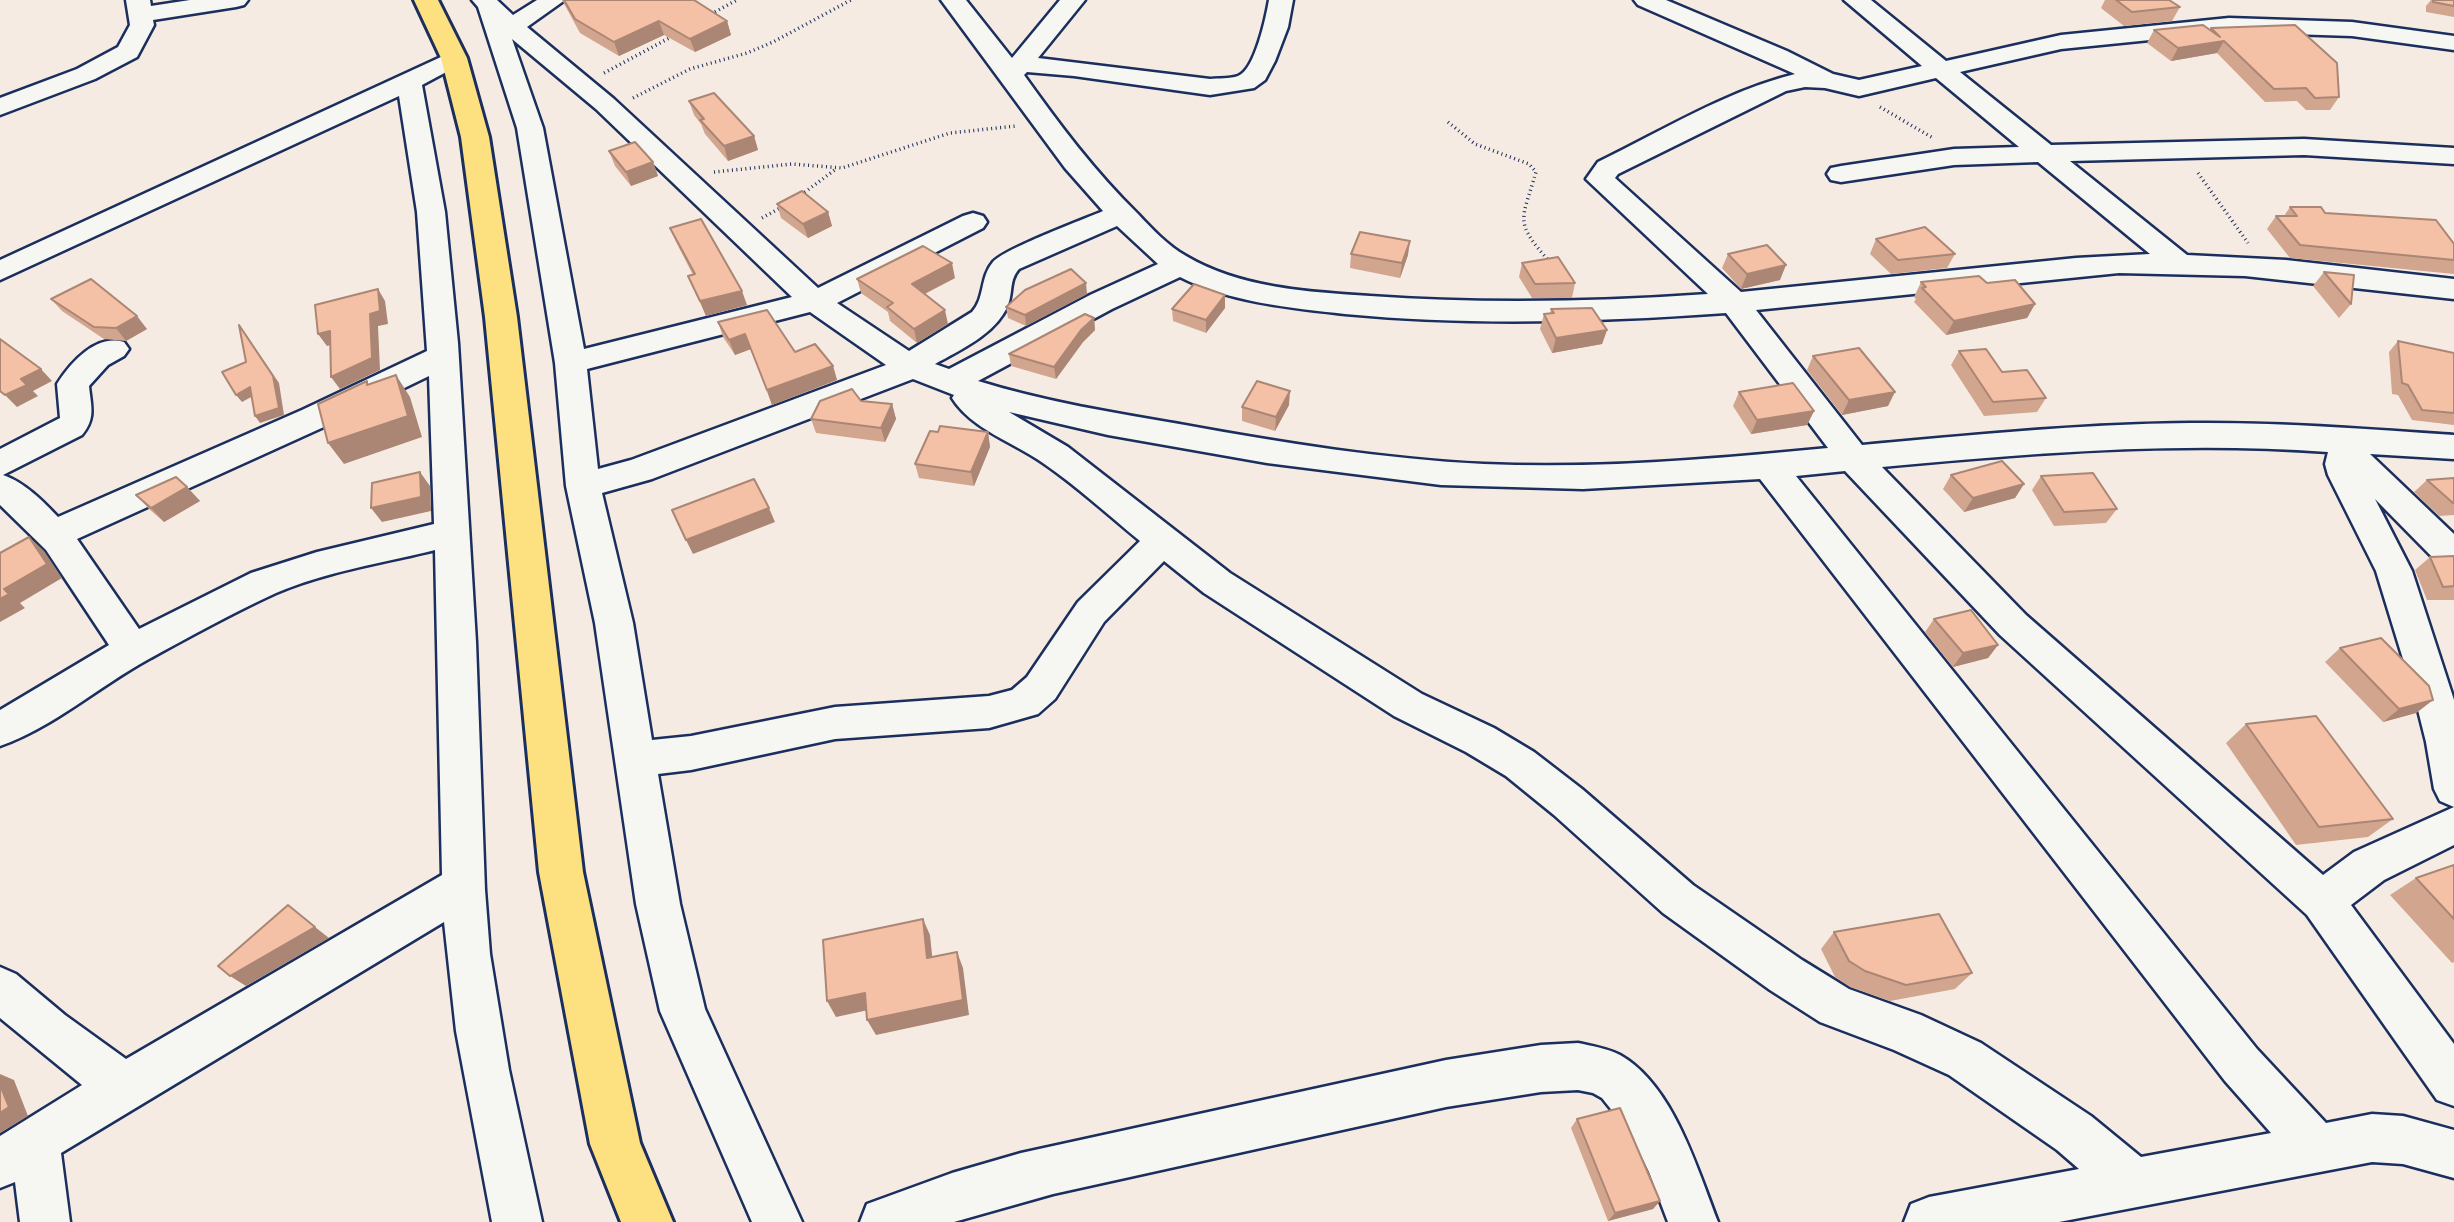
<!DOCTYPE html>
<style>
body{margin:0}
canvas{display:block;background:#f6ebe3}
</style>
<canvas width="2454" height="1222"></canvas>
<script>
const ctx = document.querySelector('canvas').getContext('2d');
ctx.lineJoin = 'round';
function trace(path, color, width, dash) { ctx.strokeStyle = color; ctx.lineWidth = width; ctx.lineCap = dash ? 'butt' : 'round'; ctx.setLineDash(dash || []); ctx.stroke(path); }
function fillPath(path, color) { ctx.fillStyle = color; ctx.fill(path, 'evenodd'); }
const minor = new Path2D(`
 M126,0H150L151,6L190,0H248L244,5L236,7L153,20L154,25L137,57L95,79L0,115V98L77,69L118,47L130,25Z
 M472,0H497L513,15L537,0H565L527,27L614,99L818,288L963,216L973,213L983,216L987,222L983,228L837,303L909,351L972,312C985,298 980,277 993,262C1004,249 1082,220 1103,211L1065,168L941,0H966L1012,58L1060,0H1085L1038,58L1210,79C1218,78 1230,79 1238,76C1255,70 1266,17 1269,0H1293L1288,27L1275,61L1265,80L1254,88L1210,95L1074,76L1027,72L1024,75C1059,124 1095,172 1138,214C1152,229 1167,245 1186,256C1240,288 1308,292 1370,296C1483,304 1595,302 1708,294L1586,179L1598,162C1662,131 1726,91 1795,74L1638,5L1634,0H1666L1787,51L1833,74L1859,80L1922,66L1844,0H1871L1946,61L2061,35L2229,18L2352,22L2454,36V50L2352,36L2229,32L2061,49L1960,72L2051,145L2304,139L2454,148V164L2304,155L2070,161L2187,255L2286,260L2454,279V299L2245,276L2119,273L1756,310L1862,445C1971,435 2080,424 2190,423C2277,422 2367,429 2454,435V459L2370,454L2454,534V570L2441,566L2375,499L2412,571L2454,700V807L2440,801L2434,789L2426,742L2415,698L2376,571L2328,475L2325,464L2328,452C2176,441 2034,453 1882,467L2026,615L2323,875L2354,852L2454,807V845L2384,880L2351,905L2454,1044V1106L2437,1100L2307,915L2000,635L1845,471L1796,476L2257,1049L2326,1123L2372,1114L2403,1116L2454,1130V1178L2403,1164L2372,1162L2059,1222H1904L1911,1204L1929,1197L2079,1169L2057,1150L1949,1075L1894,1050L1820,1022L1770,990L1663,913L1554,815L1506,776L1466,752L1394,716L1204,593L1164,561L1104,622L1055,699L1038,714L989,728L835,739L691,770L658,774L680,904L705,1009L802,1222H752L660,1011L636,904L595,623L566,486L555,363L517,128L478,7ZM512,39L596,109L792,297L584,349L543,128ZM1936,78L2019,147L1954,149L1841,166L1831,168L1827,174L1831,180L1841,182L1954,165L2038,162L2150,254L2076,258L1741,292L1615,178L1618,174L1786,91L1805,87L1825,88L1859,96ZM1117,226L1158,264L1090,295L949,369L935,364C960,350 996,334 1008,305C1013,292 1009,280 1019,269ZM1180,277C1229,302 1290,308 1345,314C1472,326 1599,322 1726,313L1828,448C1714,459 1599,469 1484,464C1384,459 1284,443 1185,425C1115,413 1046,402 978,381L1112,309ZM810,312L886,365L631,460L598,469L587,369ZM913,379L954,395L952,398C971,429 1015,443 1043,463C1077,486 1108,515 1140,541L1078,602L1027,677L1012,690L989,696L835,707L691,736L652,740L633,623L602,493L652,479ZM1009,412L1108,435L1267,463L1441,485L1583,489L1760,479L2225,1081L2271,1133L2141,1157L2091,1116L1981,1043L1921,1015L1849,989L1802,960L1693,885L1582,789L1534,752L1494,728L1422,694L1230,573L1068,447Z
 M454,51L463,53L466,58L463,63L422,85L445,212L458,343L476,642L485,890L490,954L509,1070L542,1222H492L456,1031L444,922L61,1153L70,1222H20L15,1182L0,1188V1136L82,1085L0,1018V967L16,974L65,1015L126,1059L442,875L435,550C383,563 325,572 276,593C232,613 189,637 147,660C98,687 54,727 0,746V710L109,645L46,550L0,505V449L60,418L57,384C71,362 96,334 124,342L129,349L124,356L108,365L89,386C91,407 96,418 82,435L3,475C24,482 43,501 58,517L302,410L427,351L417,212L399,96L0,280V260ZM429,376L434,524L317,552L251,573L139,629L77,539L326,426Z
 M1578,1043C1592,1046 1606,1048 1620,1055C1673,1085 1697,1168 1718,1222H1668L1649,1172L1630,1133L1602,1098L1593,1093L1578,1090L1541,1092L1446,1107L1053,1194L954,1222H860L867,1204L952,1173L1021,1153L1446,1060L1541,1045Z`);
const major = new Path2D(`
 M414,0H438L467,58L489,137L517,317L583,872L640,1143L673,1222H621L590,1144L539,872L485,317L461,137L441,58Z`);
trace(minor, '#1b2f5e', 5);
trace(major, '#1b2f5e', 6);
trace(new Path2D(`
 M711,14L737,0
 M604,73L673,36
 M633,98L690,69L747,53L773,42L851,0
 M1880,107L1933,138
 M1448,122L1475,144L1529,164L1536,172C1522,221 1513,221 1550,262
 M714,172L792,164L842,168L950,133L1016,126
 M2198,173L2248,243
 M801,195L836,169
 M762,218L782,207`), '#1b2f5e', 3.5, [1, 3.5]);
fillPath(minor, '#f6f6f2');
fillPath(major, '#fde080');
fillPath(new Path2D(`
 M562,0H694L727,21L731,35L695,52L664,35L619,56L580,33Z
 M2105,0H2169L2180,7L2172,21L2124,26L2101,8Z
 M2431,0H2454V17L2426,12V6Z
 M2211,28L2339,97L2330,110H2306L2297,101L2265,102L2217,53L2171,61L2147,43L2154,30H2210Z
 M689,101L754,136L758,150L728,161L705,134L701,124L694,115Z
 M609,151L653,162L658,176L631,186L615,166Z
 M777,204L828,212L832,226L808,238L781,218Z
 M2290,207L2454,244V274L2290,258L2267,229L2276,216H2284Z
 M670,228L747,305L706,316L688,276L693,275L676,242Z
 M1876,239L1955,254L1947,268L1891,274L1870,254Z
 M1351,254L1408,255L1400,278L1350,268Z
 M1728,254L1780,280L1741,289L1722,268Z
 M1522,263L1575,283L1572,298H1532L1519,277Z
 M2324,272L2351,304L2339,318L2313,286Z
 M955,278L925,294L948,324L917,343L890,321L888,312L861,293L857,279Z
 M1921,282L1987,283L2035,304L2027,318L1946,335L1914,302L1916,299L1914,297Z
 M1087,294L1026,326L1008,318L1006,307Z
 M1225,295V308L1206,333L1173,321L1172,309Z
 M51,299L147,329L126,341L104,339L62,311Z
 M1551,309L1607,330L1602,344L1552,353L1540,329L1544,314H1550Z
 M1094,318L1095,330L1083,342L1056,379L1011,366L1009,354Z
 M718,322L833,366L837,380L772,405L751,349L735,355L723,337Z
 M2398,341L2454,353V425L2412,420L2398,395L2392,394L2389,352Z
 M1959,351L2002,372L2046,398L2037,412L1984,416L1951,365Z
 M1813,356L1888,406L1842,415L1807,370Z
 M1739,392L1814,411L1807,425L1751,434L1733,406Z
 M861,401L892,404L896,419L885,442L816,433L811,419Z
 M1289,405L1275,431L1242,421V407Z
 M938,432H988L990,447L974,486L919,478L915,464Z
 M1951,475L2024,484L2015,498L1964,512L1943,489Z
 M2041,476L2117,509L2106,523L2054,526L2032,490Z
 M2454,478V515L2439,516L2414,492L2427,480Z
 M187,487L200,501L164,522L149,509L136,495Z
 M2454,556V600H2427L2415,570L2430,557Z
 M1934,619L1998,645L1988,658L1953,667L1925,632Z
 M2340,648L2433,700L2416,713L2383,722L2325,662Z
 M2246,724L2393,819L2368,837L2296,845L2226,743Z
 M2454,865V962L2452,963L2390,895L2416,878Z
 M1834,932L1972,973L1955,989L1890,1001L1850,987L1835,977L1821,949Z
 M1577,1119L1660,1201L1653,1209L1608,1221L1571,1128Z`), '#d2a58f');
fillPath(new Path2D(`
 M659,21L664,35L619,56L614,42Z
 M727,21L731,35L695,52L690,39Z
 M2224,41L2217,53L2171,61L2178,48Z
 M754,136L758,150L728,161L724,146Z
 M653,162L658,176L631,186L626,172Z
 M828,212L832,226L808,238L803,224Z
 M1410,241L1408,255L1400,278L1402,263Z
 M952,263L955,278L916,298L912,284Z
 M1786,265L1780,280L1741,289L1747,274Z
 M1086,283L1087,294L1026,326L1025,315Z
 M378,289L385,301L388,324L378,326L380,370L340,389L331,377L370,314Z
 M742,291L747,305L706,316L700,301Z
 M1225,295V308L1206,333V320Z
 M2035,304L2027,318L1946,335L1954,321Z
 M945,310L948,324L917,343L914,329Z
 M137,316L147,329L126,341L116,328Z
 M1094,318L1095,330L1083,342L1056,379L1054,367L1081,330Z
 M1607,330L1602,344L1552,353L1556,338Z
 M330,331L338,343L327,346L318,334Z
 M245,333L279,383L284,415L260,423L255,416Z
 M745,334L751,349L735,355L729,340Z
 M833,366L837,380L772,405L767,390Z
 M41,369L52,381L33,391L38,396L17,407L5,395L21,379Z
 M396,375L410,397L422,437L344,464L328,443Z
 M250,387L255,395L242,402L236,395Z
 M1290,391L1289,405L1275,431L1276,417Z
 M1895,392L1888,406L1842,415L1849,400Z
 M892,404L896,419L885,442L881,428Z
 M1814,411L1807,425L1751,434L1757,420Z
 M988,432L990,447L974,486L971,472Z
 M420,472L430,486L431,511L382,522L371,508Z
 M2024,484L2015,498L1964,512L1973,498Z
 M187,487L200,501L164,522L151,508Z
 M769,508L775,522L693,554L686,540Z
 M29,537L44,551L62,578L20,603L25,608L0,622V599Z
 M1998,645L1988,658L1953,667L1963,653Z
 M2433,700L2416,713L2383,722L2399,709Z
 M923,919L930,935L934,974L927,958Z
 M315,927L329,938L246,986L230,976Z
 M957,952L963,968L969,1015L876,1035L867,1020Z
 M865,993L873,1009L836,1017L827,1001Z
 M0,1074L14,1080L28,1116L0,1133Z
 M1660,1201L1653,1209L1608,1221L1615,1213Z`), '#ab8674');
const building = new Path2D(`
 M564,0H694L727,21L690,39L659,21L614,42L575,19Z
 M2116,0H2169L2180,7L2132,12Z
 M2433,0H2454V6L2433,2Z
 M2203,25L2220,37L2211,28L2295,25L2337,63L2339,97L2315,98L2306,88L2274,89L2224,41L2178,48L2154,30Z
 M714,93L754,136L724,146L700,120L704,119L689,101Z
 M635,142L653,162L626,172L609,151Z
 M802,191L828,212L803,224L777,204Z
 M2290,207H2321L2325,213L2436,220L2454,244V260L2300,245L2276,216H2297Z
 M701,219L742,291L700,301L688,276L695,274L670,228Z
 M1925,227L1955,254L1898,260L1876,239Z
 M1360,232L1410,241L1402,263L1351,254Z
 M1767,245L1786,265L1747,274L1728,254Z
 M923,246L952,263L912,284L945,310L914,329L887,307L893,303L857,279Z
 M1558,257L1575,283L1535,284L1522,263Z
 M1071,269L1086,283L1025,315L1006,307L1025,290Z
 M2324,272L2354,275L2351,304Z
 M1979,276L1987,283L2015,280L2035,304L1954,321L1922,288L1926,287L1921,282Z
 M91,279L137,316L116,328L94,327L51,299Z
 M1194,284L1225,295L1206,320L1172,309Z
 M378,289L380,311L370,314L372,358L331,377L330,331L318,334L315,305Z
 M1592,308L1607,330L1556,338L1544,314L1554,313L1551,309Z
 M767,310L795,352L815,344L833,366L767,390L745,334L729,340L718,322Z
 M1085,314L1094,318L1081,330L1054,367L1009,354Z
 M239,325L273,376L279,408L255,416L250,387L236,395L222,372L246,362Z
 M0,339L41,369L21,379L27,385L5,395L0,391Z
 M2398,341L2454,353V413L2422,410L2408,385L2402,383Z
 M1859,348L1895,392L1849,400L1813,356Z
 M1986,349L2002,372L2027,370L2046,398L1993,402L1959,351Z
 M396,375L408,416L328,443L318,404L367,381V385Z
 M1257,381L1290,391L1276,417L1242,407Z
 M1793,383L1814,411L1757,420L1739,392Z
 M852,389L861,401L892,404L881,428L811,419L820,401Z
 M940,426L988,432L971,472L915,464L930,431L938,432Z
 M2002,461L2024,484L1973,498L1951,475Z
 M420,472L421,497L371,508L372,483Z
 M2093,473L2117,509L2064,512L2041,476Z
 M176,477L187,487L151,508L136,495Z
 M2454,478V503H2453L2427,480Z
 M754,479L769,508L686,540L672,510Z
 M29,537L47,564L4,589L9,594L0,599V553Z
 M2454,556V586L2443,587L2430,557Z
 M1971,610L1998,645L1963,653L1934,619Z
 M2381,638L2429,686L2433,700L2399,709L2340,648Z
 M2316,716L2393,819L2319,827L2246,724Z
 M2454,865V919L2416,878Z
 M288,905L315,927L230,976L218,966Z
 M1939,914L1972,973L1906,985L1865,971L1849,961L1834,932Z
 M923,919L927,958L957,952L963,1000L867,1020L865,993L827,1001L823,940Z
 M0,1085L9,1107L0,1113Z
 M1620,1108L1660,1201L1615,1213L1577,1119Z`);
fillPath(building, '#f4c0a6');
trace(building, '#ab8674', 2);
</script>
